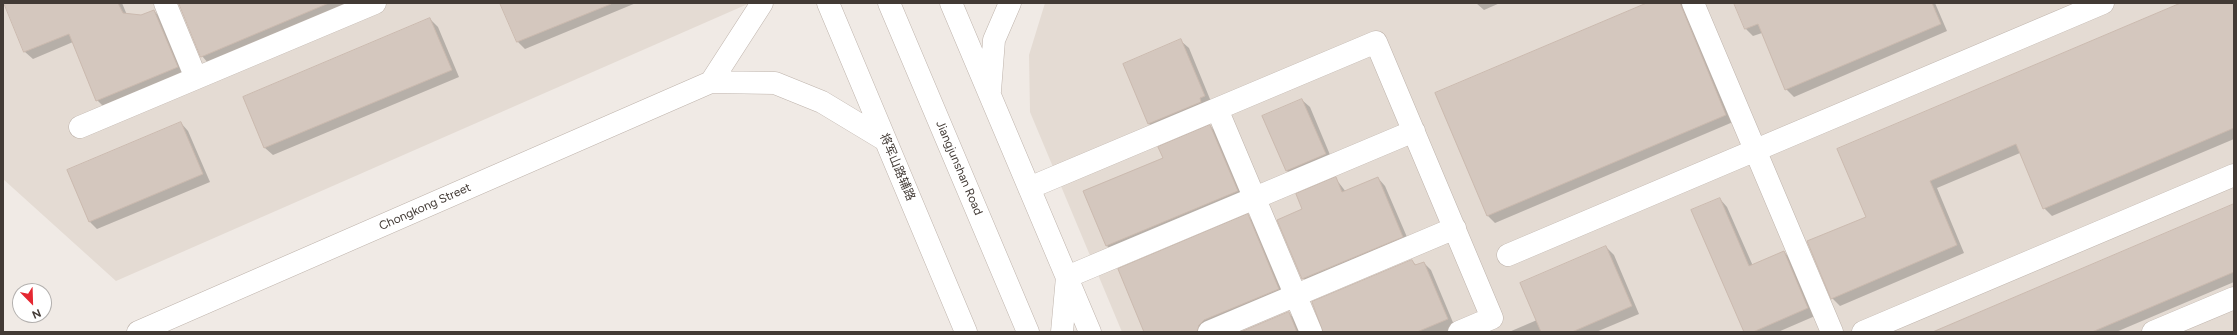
<!DOCTYPE html>
<meta charset="utf-8">
<style>
body{margin:0}
#map{position:relative;width:2237px;height:335px;overflow:hidden;background:#f0eae5;font-family:Figtree,sans-serif}
canvas{display:block}
.frame{position:absolute;inset:0;border:4px solid #423a35;pointer-events:none}
.north{position:absolute;left:12px;top:283px;width:40px;height:40px;box-sizing:border-box;background:#fff;border:1px solid #b3b0ae;border-radius:50%;rotate:157deg;font-size:11px;font-weight:700;line-height:16px;text-align:center;color:#423a35}
.north::after{content:'';display:block;margin:auto;width:14px;height:18px;background:#e52731;clip-path:polygon(50% 0,100% 100%,50% 72%,0 100%)}
</style>
<div id="map">
<canvas width="2237" height="335"></canvas>
<div class="frame"></div>
<div class="north">N</div>
</div>
<script>
const ctx = document.querySelector('canvas').getContext('2d');
ctx.lineJoin = 'round';
function fillPath(path, color) { ctx.fillStyle = color; ctx.fill(path, 'evenodd'); }
function trace(path, color, width, dash) { ctx.strokeStyle = color; ctx.lineWidth = width; ctx.lineCap = dash ? 'butt' : 'round'; ctx.setLineDash(dash || []); ctx.stroke(path); }
function write(font, color, halo, rows, align = 'center') {
  ctx.font = font + ' Figtree,"Noto Sans SC",sans-serif'; ctx.lineWidth = 3.5; ctx.setLineDash([]); ctx.textBaseline = 'middle'; ctx.strokeStyle = halo; ctx.fillStyle = color; for (const [text, x, y, turn = 0] of rows) {
    ctx.save(); ctx.translate(x, y); ctx.rotate((+turn || 0) * Math.PI / 180); ctx.textAlign = isNaN(turn) ? turn : align; if (halo) ctx.strokeText(text, 0, 0); ctx.fillText(text, 0, 0); ctx.restore();
  }
}
fillPath(new Path2D(`
 M3,3H750L116,281L3,179Z
 M1045,3H2234V332H1122L1030,112L1029,55Z`), '#e4dbd3');
fillPath(new Path2D(`
 M5,3H122L127,15L142,16L154,11L162,19L185,74L105,108L97,100L73,42L33,59L25,52Z
 M180,3H354L209,64L202,56Z
 M501,3H636L525,49L518,42Z
 M1476,3H1500L1484,10Z
 M1650,3H1683L1733,122L1495,223L1487,215Z
 M1735,3H1935L1947,31L1794,97L1786,89L1762,33L1753,36L1746,29Z
 M2184,3H2234V139L2052,216L2044,208L2020,153L1937,188L1964,253L1840,306L1832,298L1867,217Z
 M430,19L438,27L459,77L273,155L265,148L244,97Z
 M1181,41L1189,48L1212,104L1157,131L1149,124L1124,64Z
 M1302,100L1310,107L1333,162L1294,178L1287,171L1264,116Z
 M181,123L188,131L210,182L97,229L90,222L68,171Z
 M1210,126L1218,134L1245,199L1115,253L1107,246L1084,191L1164,158Z
 M1378,178L1385,186L1410,244L1311,286L1303,278L1336,179L1346,192Z
 M1720,199L1727,207L1753,266L1784,252L1792,260L1815,316L1778,332H1745Z
 M2234,206V282L2116,332H1934Z
 M1248,216L1255,223L1286,296L1207,332H1145Z
 M1606,247L1614,255L1639,314L1596,332H1509L1537,320Z
 M1412,261L1417,266L1424,263L1431,270L1457,332H1324Z
 M1289,313L1296,321L1302,332H1244Z`), '#0003');
const building = new Path2D(`
 M4,3H118L123,13L141,15L154,10L178,67L96,101L69,34L24,52Z
 M179,3H329L201,57Z
 M500,3H611V4L517,42Z
 M1647,3H1680L1726,115L1487,216L1435,93Z
 M1734,3H1932L1941,24L1785,90L1758,24L1745,29Z
 M2181,3H2234V128L2043,209L2016,144L1930,181L1957,245L1831,299L1807,241L1866,217L1837,149Z
 M430,18L452,70L264,148L243,97Z
 M1181,39L1205,96L1200,98L1201,102L1148,124L1123,64Z
 M1302,99L1326,154L1286,171L1262,116Z
 M181,122L203,174L89,222L67,170Z
 M1210,125L1238,191L1106,246L1083,191L1163,158L1158,147Z
 M1336,177L1342,192L1378,177L1403,237L1302,279L1277,220L1302,209L1296,194Z
 M1720,198L1749,266L1784,251L1808,308L1753,332H1744L1691,210Z
 M2234,204V272L2092,332H1933Z
 M1248,214L1279,289L1204,320L1199,325L1197,332H1144L1118,269Z
 M1606,246L1632,306L1572,332H1541L1520,283Z
 M1412,260L1415,265L1424,262L1448,319L1417,332H1323L1312,302Z
 M1289,312L1297,332H1241Z`);
fillPath(building, '#d4c7be');
trace(building, '#cbbaaf', 1);
const minor = new Path2D(`
 M165,3L196,78
 M828,3L966,332
 M889,3L1028,332
 M951,3L1090,332
 M1693,3L1832,332
 M711,82L762,3
 M990,91L994,40L1010,3
 M1217,109L1311,332
 M80,127L375,3
 M1029,188L1376,42L1492,318L1459,332
 M1508,255L2103,3
 M138,332L711,82L775,83L822,102L885,140
 M1062,332L1067,277L1414,131
 M1209,332L1455,228
 M1863,332L2234,175
 M2153,332L2234,298`);
trace(minor, '#beb3ab', 23);
trace(minor, '#fff', 22);
write('12px', '#423a35', '#fff', [
 ["将军山路辅路",897,167,67],
 ["Jiangjunshan Road",959,168,67],
 ["Chongkong Street",425,207,-24]
]);
</script>
